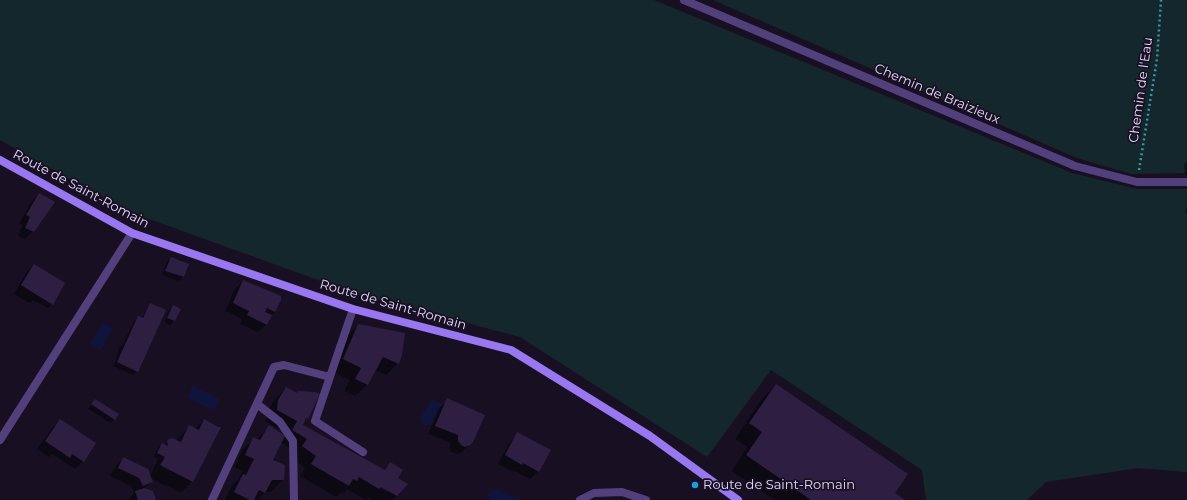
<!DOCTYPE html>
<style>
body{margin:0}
canvas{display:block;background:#181022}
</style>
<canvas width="1187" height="500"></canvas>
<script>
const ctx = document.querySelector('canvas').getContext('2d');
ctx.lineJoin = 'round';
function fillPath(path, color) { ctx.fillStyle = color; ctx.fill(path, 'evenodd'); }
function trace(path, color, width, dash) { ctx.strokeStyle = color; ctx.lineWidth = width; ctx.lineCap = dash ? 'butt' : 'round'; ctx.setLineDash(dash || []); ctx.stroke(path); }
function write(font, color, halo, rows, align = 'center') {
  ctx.font = font + ' Montserrat,sans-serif'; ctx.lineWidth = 3.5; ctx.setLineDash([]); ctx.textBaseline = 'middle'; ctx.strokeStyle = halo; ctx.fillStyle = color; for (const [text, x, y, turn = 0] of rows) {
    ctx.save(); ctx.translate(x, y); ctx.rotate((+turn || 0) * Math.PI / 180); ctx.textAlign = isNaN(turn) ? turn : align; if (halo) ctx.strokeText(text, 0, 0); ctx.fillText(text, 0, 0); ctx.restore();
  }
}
fillPath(new Path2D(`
 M0,0H654L1072,173L1137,189H1187V205L1185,212L1187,214V472L1138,468L1046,482L1027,500H926L922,470L771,370L707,457L520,337L354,293L127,211L0,140Z
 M713,0H1187V173L1131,174L1077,158Z`), '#14272c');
fillPath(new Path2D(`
 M103,323L113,329L100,350L90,344Z
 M193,386L219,399L214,410L187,398Z
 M432,399L442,405L431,425H424L420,419Z
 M495,489L521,500H490L488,494L490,492L494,491Z`), '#0f143d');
fillPath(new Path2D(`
 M1187,162V174H1185L1184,164Z
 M39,194L33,231L25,239L18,236L23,225L19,224L31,202Z
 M171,258L188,265L183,277L179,281L162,275L167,262Z
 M34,265L52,304L48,308L33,300L29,303L14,294L26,273Z
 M243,281L275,312L271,316L267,324L258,332L240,324L242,319L225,311L235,289Z
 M151,304L137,371L133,375L113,366L117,357H116L119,348L123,344L134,321L138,317L142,318L147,308Z
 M173,306L180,309L174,321L170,325L164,322L169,310Z
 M358,325L398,363L386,375L375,370L367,385L355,396L344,391L350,380L331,371L346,337Z
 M776,385L893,493L903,500H775L732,471L747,447L735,439L761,400Z
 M286,388L307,418L302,425L383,471L390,463L397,478V496L392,500H371L369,498L365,500L347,489L344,493L342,492L336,497L300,476L305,468L291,458L295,451L281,443L272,461L284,465L283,480L271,492H265L258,500H225L231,487L238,480L242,471L234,467L242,450L254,438L256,440L269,427L284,437L286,433L266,422L267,413L274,400ZM377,484L387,489V492L376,485Z
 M95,400L115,419L111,423L88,409Z
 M448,400L471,443L462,452L457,454L451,452L449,447L451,443L428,434L439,408Z
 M60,420L83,461L75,469L52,454L49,457L37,449L52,428Z
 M204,420L193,481L181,493L150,478L152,482L144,489L155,500H128L134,493L131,486L110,476L115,467L123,458L150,476L158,459L154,457L158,448L162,444L164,445L168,442L176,441L190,426L195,429Z
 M518,434L539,471L530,479L515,471L513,472L498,464L510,442Z`), '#0007');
fillPath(new Path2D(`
 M39,193L55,202L34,232L25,228L30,217L26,215Z
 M171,257L189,264L184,277L165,271Z
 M34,264L65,283L53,305L21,285Z
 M243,280L281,296V300L275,312L267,308L265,312L272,315L267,325L247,315L249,311L233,303Z
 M150,303L166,310L138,372L117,362L138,316L143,318Z
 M173,305L181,309L175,321L167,318Z
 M358,324L405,333L402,355L399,364L383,357L368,385L355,379L361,368L343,359Z
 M776,384L908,474L895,493L905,500H811L746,455L762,432L749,423Z
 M286,387L297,393L298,391L315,392L320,394L308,419L306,418L303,425L385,470L390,462L403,470L398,478L408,484L397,496L381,487L379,489L359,477L357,481L353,479L349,486L311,464L316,456L302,446L307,439L292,430L297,421L277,410L278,400Z
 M447,398L485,415L473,442L470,445L465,447L461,445L458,441V435L435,426Z
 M95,399L119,414L115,420L91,404Z
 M60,419L96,443L84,462L72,454L70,458L45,441Z
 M204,419L218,427H221L193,482L160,465L165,457L157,453L162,443L168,446L167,441L169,439L172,438L181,442L189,425L199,430Z
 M269,425L285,436L273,460L285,465L284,480H272L265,493L259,490L254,500H250L234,492L243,474L246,475L254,459L245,455L253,437L260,440Z
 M517,432L551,450L539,472L523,463L522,465L505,455Z
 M123,457L148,469L153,482L143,486L139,478L118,468Z
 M144,488L153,491L156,500H138L135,491Z`), '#2e1e41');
trace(new Path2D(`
 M1139,170L1157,59L1161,0`), '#3b95aa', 2.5, [2, 3]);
trace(new Path2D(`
 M353,309L315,421L363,452
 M257,404L280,422L293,441L294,500
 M0,440L132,233
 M212,500L274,367L284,365L330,377
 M580,500L594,493L622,492L646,500`), '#52407d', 8);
trace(new Path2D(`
 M684,0L1075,166L1137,182H1187`), '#52407d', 8);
trace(new Path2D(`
 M0,160L132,233L353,309L511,350L650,436L738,500`), '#9877f1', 8);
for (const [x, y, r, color] of [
 [695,485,4,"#189de5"]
]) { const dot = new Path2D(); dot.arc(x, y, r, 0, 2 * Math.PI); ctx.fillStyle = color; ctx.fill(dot); trace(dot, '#181022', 1.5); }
write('13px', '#e3d6fb', '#181022', [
 ["Chemin de l'Eau",1141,90,-82],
 ["Chemin de Braizieux",937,94,23],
 ["Route de Saint-Romain",81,189,28],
 ["Route de Saint-Romain",393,305,16]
]);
write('13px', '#e3d6fb', '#181022', [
 ["Route de Saint-Romain",703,485]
], 'left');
</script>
